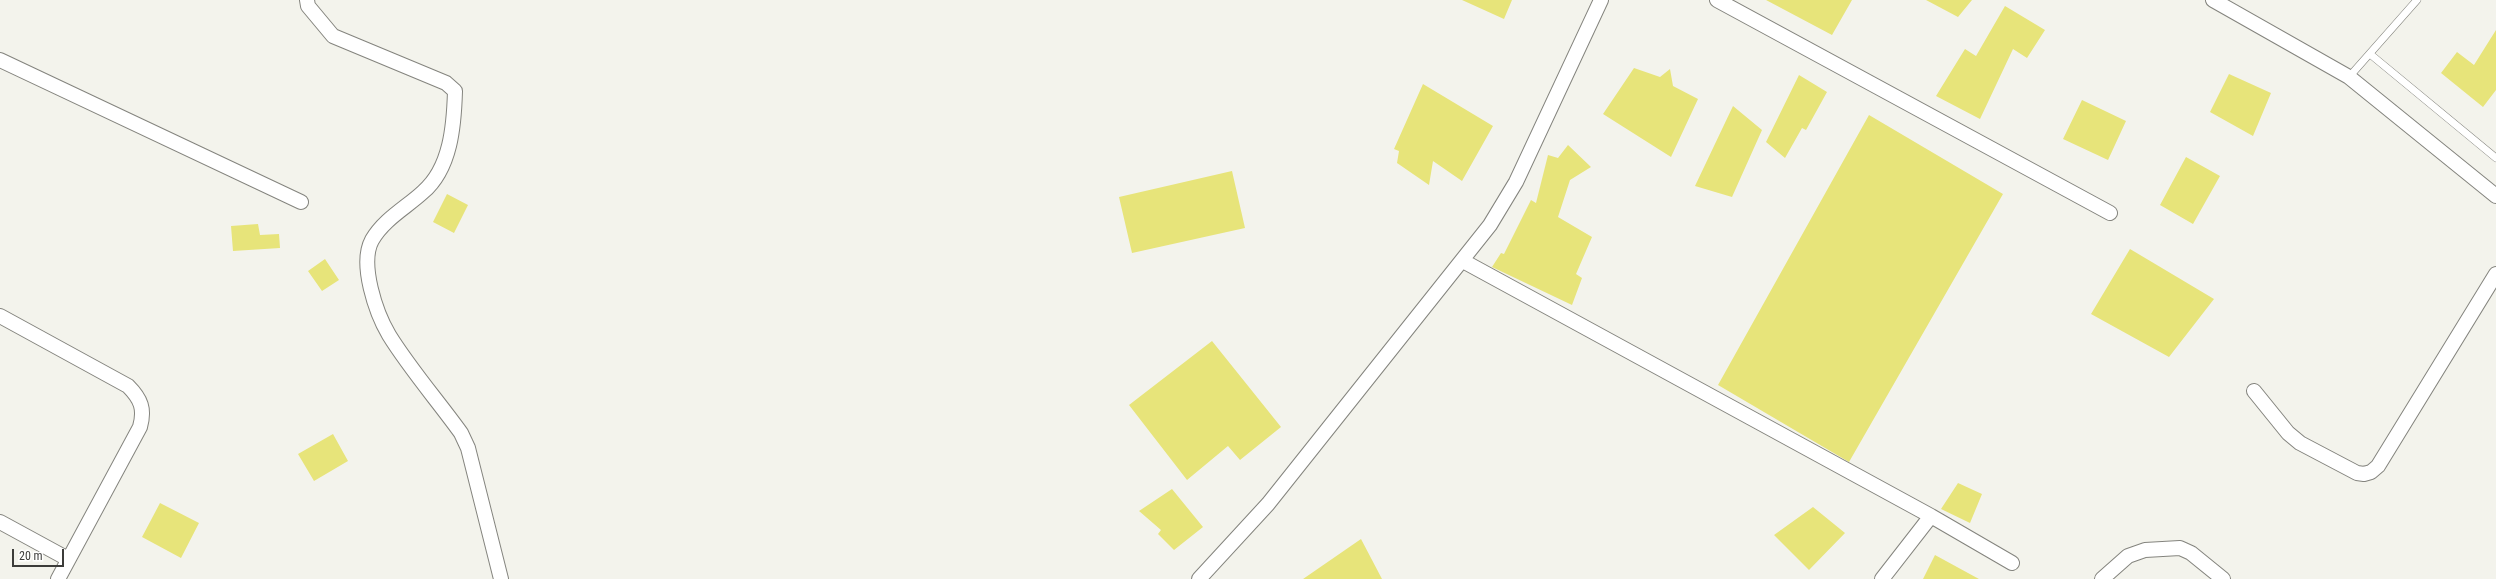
<!DOCTYPE html>
<style>
body{margin:0}
#map{position:relative;width:2496px;height:579px;overflow:hidden;background:#f3f3ec;font-family:"Roboto Condensed",sans-serif}
canvas{display:block}
.scale{position:absolute;left:12px;top:549px;width:52px;height:18px;box-sizing:border-box;border:2px solid #3c3c3a;border-top:0;padding-left:5px;font-size:12px;line-height:14px;white-space:nowrap;color:#3c3c3a;-webkit-text-stroke:3px #fffffe;paint-order:stroke}
</style>
<div id="map">
<canvas width="2496" height="579"></canvas>
<div class="scale">20 m</div>
</div>
<script>
const ctx = document.querySelector('canvas').getContext('2d');
ctx.lineJoin = 'round';
function fillPath(path, color) { ctx.fillStyle = color; ctx.fill(path, 'evenodd'); }
function trace(path, color, width, dash) { ctx.strokeStyle = color; ctx.lineWidth = width; ctx.lineCap = dash ? 'butt' : 'round'; ctx.setLineDash(dash || []); ctx.stroke(path); }
fillPath(new Path2D(`
 M1462,0H1512L1504,19Z
 M1766,0H1852L1832,35Z
 M1926,0H1972L1958,17Z
 M2005,6L2045,30L2027,58L2013,49L1980,119L1936,96L1965,49L1976,56Z
 M2496,30V90L2483,107L2441,73L2457,52L2474,65Z
 M1634,68L1660,77L1670,69L1673,86L1698,99L1671,157L1603,114Z
 M2229,74L2271,93L2253,136L2210,112Z
 M1799,75L1827,92L1806,130L1802,128L1785,158L1766,142Z
 M1423,84L1493,126L1462,181L1433,161L1429,185L1397,163L1399,151L1394,149Z
 M2082,100L2126,121L2108,160L2063,139Z
 M1733,106L1762,130L1732,197L1695,186Z
 M1869,115L2003,194L1849,462L1718,385Z
 M1568,145L1591,167L1570,180L1558,217L1592,237L1576,274L1582,278L1572,305L1492,267L1501,253L1504,254L1531,200L1536,203L1548,155L1558,158Z
 M2186,157L2220,176L2193,224L2160,205Z
 M1232,171L1245,228L1132,253L1119,197Z
 M447,194L468,205L454,233L433,222Z
 M258,224L260,235L279,234L280,248L233,251L231,226Z
 M2130,249L2214,299L2169,357L2091,314Z
 M325,259L339,280L322,291L308,271Z
 M1212,341L1281,427L1240,460L1228,446L1187,480L1129,405Z
 M333,434L348,461L314,481L298,454Z
 M1958,483L1982,494L1970,523L1941,509Z
 M1172,489L1203,527L1174,550L1158,534L1161,530L1139,511Z
 M160,503L199,523L181,558L142,537Z
 M1813,507L1845,533L1809,570L1774,535Z
 M1361,539L1382,579H1303Z
 M1935,555L1979,579H1923Z`), '#e7e47a');
const lane = new Path2D(`
 M2370,54L2496,158
 M2349,77L2417,0`);
const street = new Path2D(`
 M307,0L308,6L333,36L446,83L455,91C454,125 451,168 423,192C407,207 384,219 372,240C359,264 376,313 389,335C410,369 438,401 461,433L468,448L501,579
 M1717,0L2110,213
 M2213,0L2349,77L2496,196
 M0,60L301,202
 M1463,261L1931,516L2012,563
 M0,316L128,386C141,399 145,409 140,427L58,579
 M2254,391L2288,433L2300,443L2357,473L2364,474L2371,472L2378,466L2496,274
 M0,522L68,559
 M1199,579L1268,504L1490,225L1516,182L1601,0
 M1882,579L1931,516
 M2102,579L2128,556L2145,550L2180,548L2191,553L2223,579`);
trace(lane, '#84847e', 8);
trace(street, '#84847e', 16);
trace(lane, '#fff', 7);
trace(street, '#fff', 14);
</script>
